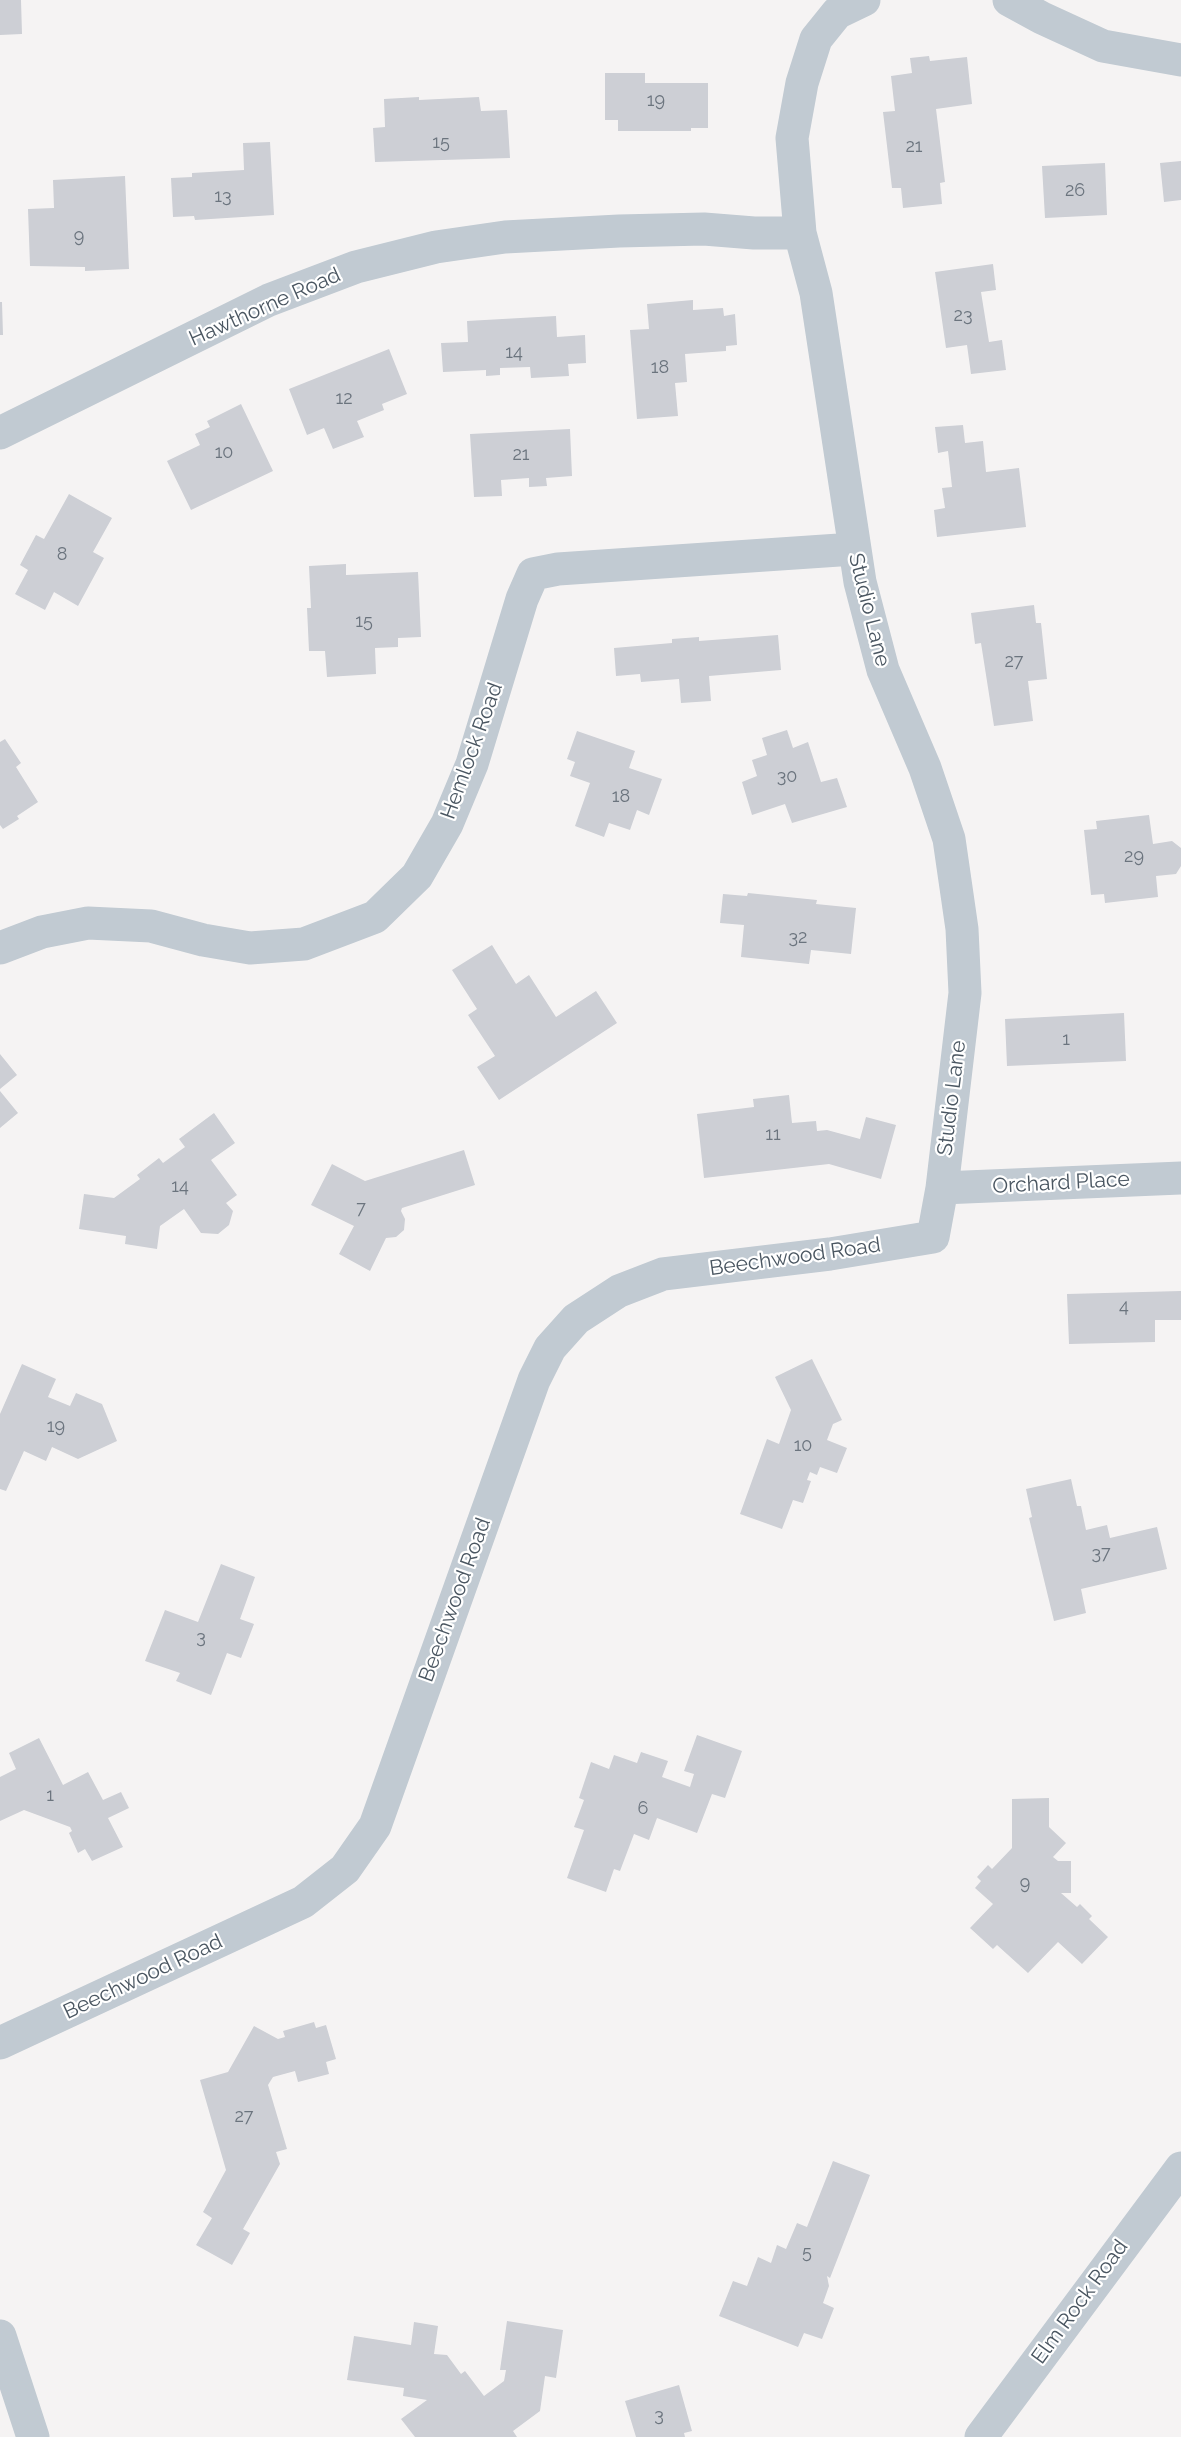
<!DOCTYPE html>
<style>
body{margin:0}
canvas{display:block;background:#f5f3f3}
</style>
<canvas width="1181" height="2437"></canvas>
<script>
const ctx = document.querySelector('canvas').getContext('2d');
ctx.lineJoin = 'round';
function fillPath(path, color) { ctx.fillStyle = color; ctx.fill(path, 'evenodd'); }
function trace(path, color, width, dash) { ctx.strokeStyle = color; ctx.lineWidth = width; ctx.lineCap = dash ? 'butt' : 'round'; ctx.setLineDash(dash || []); ctx.stroke(path); }
function write(font, color, halo, rows, align = 'center') {
  ctx.font = font + ' Raleway,sans-serif'; ctx.lineWidth = 4.5; ctx.setLineDash([]); ctx.textBaseline = 'middle'; ctx.strokeStyle = halo; ctx.fillStyle = color; for (const [text, x, y, turn = 0] of rows) {
    ctx.save(); ctx.translate(x, y); ctx.rotate((+turn || 0) * Math.PI / 180); ctx.textAlign = isNaN(turn) ? turn : align; if (halo) ctx.strokeText(text, 0, 0); ctx.fillText(text, 0, 0); ctx.restore();
  }
}
fillPath(new Path2D(`
 M0,0H21L22,34L0,35Z
 M929,56L930,61L967,57L972,104L936,109L945,182L940,183L942,204L903,208L901,188H892L883,112L895,111L891,76L912,73L910,58Z
 M605,73H645V83H708V128H691V131H618V120H605Z
 M419,97V100L479,97L481,111L507,110L510,158L375,162L373,128L385,127L384,99Z
 M270,142L274,215L195,220L194,216L173,217L171,178L192,177V173L244,170L243,143Z
 M1181,161V200L1164,202L1160,163Z
 M1105,163L1107,215L1045,218L1042,166Z
 M125,176L129,269L85,271V267L30,266L28,209L54,208L53,180Z
 M993,264L996,290L981,292L989,342L1002,340L1006,370L971,374L967,345L946,348L935,272Z
 M693,300V310L723,308L724,316L735,314L737,345L726,346V351L685,354L687,382L675,383L678,416L637,419L630,330L649,329L647,304Z
 M0,302H2L3,335H0Z
 M556,316L557,337L585,335L586,363L568,364L569,376L531,378L530,367L500,368V375L486,376V370L443,372L441,343L468,342L467,321Z
 M389,349L407,394L382,404L384,410L357,421L364,437L333,449L324,428L307,435L289,389Z
 M241,404L273,471L191,510L167,461L200,445L195,434L210,427L207,421Z
 M963,425L965,443L983,441L986,472L1019,468L1026,527L937,537L934,510L945,508L942,488L952,487L948,451L938,453L935,427Z
 M570,429L572,476L546,478L547,486L529,487V478L501,480L502,496L474,497L470,434Z
 M69,494L112,518L93,552L104,558L78,606L54,592L45,610L15,594L28,570L20,565L36,535L44,539Z
 M346,564V575L418,572L421,637L398,638V647L375,648L376,674L327,677L325,651H309L307,608H311L309,566Z
 M1034,605L1036,623H1041L1047,679L1028,681L1033,721L994,726L981,643L975,644L971,613Z
 M778,635L781,670L709,676L711,701L681,703L679,679L641,682L640,674L616,676L614,648L672,643V639L699,637V641Z
 M787,730L793,748L808,742L821,782L837,778L847,807L792,823L785,804L752,815L742,782L757,776L752,760L767,755L762,738Z
 M577,731L635,751L629,768L662,779L649,815L637,810L630,830L609,823L604,837L575,826L590,783L570,776L575,762L567,759Z
 M5,739L21,763L16,767L38,802L17,816L19,819L3,829L0,825V742Z
 M1149,815L1153,844L1172,841L1181,848V866L1176,874L1156,876L1158,897L1105,903L1104,894L1091,895L1084,830L1097,829L1096,821Z
 M748,893L817,900L816,904L856,908L851,954L811,950L809,964L741,957L744,925L720,923L723,894L747,896Z
 M492,945L516,984L529,975L556,1017L596,991L617,1023L499,1100L477,1067L495,1056L468,1015L477,1009L452,970Z
 M1124,1013L1126,1061L1007,1066L1005,1019Z
 M0,1054L17,1075L0,1089Z
 M0,1091L18,1113L0,1128Z
 M789,1095L792,1123L816,1121L817,1131L827,1130L860,1139L866,1117L896,1125L881,1179L829,1164L704,1178L697,1114L754,1107L753,1099Z
 M214,1113L235,1143L211,1160L237,1195L226,1203L233,1211L229,1225L218,1234L201,1233L184,1209L160,1226L157,1249L125,1244L126,1236L79,1229L84,1194L114,1198L140,1179L137,1175L159,1158L163,1163L185,1147L179,1139Z
 M464,1150L475,1185L402,1208L401,1211L405,1219L404,1230L396,1237L386,1238L370,1271L339,1254L354,1226L311,1205L332,1164L365,1181Z
 M1181,1291V1320H1155V1342L1069,1344L1067,1294Z
 M812,1359L842,1420L833,1424L827,1440L847,1448L837,1473L820,1467L817,1475L810,1472L807,1480L811,1481L803,1503L793,1500L782,1529L740,1514L767,1439L779,1444L791,1410L775,1377Z
 M22,1364L56,1379L48,1397L70,1406L76,1393L102,1404L117,1441L78,1459L52,1447L46,1461L24,1451L6,1491L0,1489V1414Z
 M1071,1479L1077,1506H1081L1086,1530L1107,1525L1110,1538L1157,1527L1167,1569L1081,1589L1086,1613L1054,1621L1029,1518L1032,1517L1026,1489Z
 M221,1564L255,1577L240,1619L254,1624L241,1658L227,1653L211,1695L176,1681L180,1673L145,1661L165,1610L198,1622Z
 M697,1735L742,1751L725,1798L712,1794L697,1833L657,1818L649,1840L634,1834L620,1871L614,1869L606,1892L567,1878L584,1830L574,1827L584,1800L579,1798L591,1762L609,1769L614,1755L637,1763L641,1752L668,1761L662,1777L690,1787L694,1774L684,1771Z
 M39,1738L63,1785L88,1772L103,1800L121,1792L129,1808L108,1818L123,1847L92,1861L85,1849L78,1853L69,1833L72,1831L70,1827L24,1810L0,1821V1777L16,1769L9,1753Z
 M1049,1798V1827L1066,1843L1053,1857L1058,1861H1071V1893H1061L1077,1907L1080,1904L1092,1916L1089,1919L1108,1937L1082,1964L1058,1942L1028,1973L997,1945L993,1949L970,1928L993,1904L975,1888L981,1881L977,1877L988,1865L992,1869L1012,1848V1799Z
 M314,2022L316,2028L326,2025L336,2059L326,2062L329,2074L298,2082L295,2071L273,2077L268,2085L287,2149L276,2152L280,2164L243,2229L250,2233L232,2265L196,2245L212,2218L203,2212L226,2170L200,2080L228,2072L254,2026L278,2039L285,2037L283,2031Z
 M833,2161L870,2175L830,2278L827,2276L829,2286L823,2303L834,2308L822,2339L804,2333L798,2347L719,2316L733,2281L747,2286L758,2257L771,2263L777,2245L786,2249L797,2223L807,2227Z
 M507,2321L563,2330L556,2378L545,2376L540,2411L513,2431L517,2437H415L401,2419L427,2400L403,2396L404,2388L347,2380L354,2336L411,2345L414,2322L438,2326L434,2354L447,2355L461,2374L465,2371L484,2396L504,2381L506,2370H500Z
 M679,2385L692,2431L684,2433L685,2437H636L625,2401Z`), '#cdcfd5');
trace(new Path2D(`
 M1009,0L1042,18L1103,46L1181,60
 M0,433L269,300L356,267L436,247L505,237L619,231L704,229L754,233H800
 M0,948L42,932L88,923L151,926L203,940L250,948L304,944L375,917L417,876L447,824L472,764L522,599L533,574L558,569L854,549
 M942,1188L1181,1178
 M0,2043L303,1902L345,1869L375,1826L534,1380L550,1348L576,1319L619,1291L663,1274L830,1254L933,1237L942,1188L965,993L962,929L949,839L925,768L883,670L860,582L816,293L800,233L792,138L802,83L816,39L837,13L864,0
 M0,2336L33,2437
 M981,2437L1181,2168`), '#c1cad2', 33);
write('18px', '#6b747e', null, [
 ["19",656,101],
 ["15",441,143],
 ["21",914,147],
 ["26",1075,191],
 ["13",223,197],
 ["9",79,237],
 ["23",963,316],
 ["14",514,353],
 ["18",660,368],
 ["12",344,399],
 ["10",224,453],
 ["21",521,455],
 ["8",62,555],
 ["15",364,622],
 ["27",1014,662],
 ["30",787,777],
 ["18",621,797],
 ["29",1134,857],
 ["32",798,938],
 ["1",1066,1040],
 ["11",773,1135],
 ["14",180,1187],
 ["7",361,1209],
 ["4",1124,1307],
 ["19",56,1427],
 ["10",803,1446],
 ["37",1101,1554],
 ["3",201,1638],
 ["1",50,1796],
 ["6",643,1809],
 ["9",1025,1884],
 ["27",244,2117],
 ["5",807,2253],
 ["3",659,2416]
]);
write('21px', '#4a5661', '#fff', [
 ["Hawthorne Road",265,307,-24],
 ["Studio Lane",869,610,76],
 ["Hemlock Road",472,751,-70],
 ["Studio Lane",952,1098,-83],
 ["Orchard Place",1061,1183,-3],
 ["Beechwood Road",795,1257,-8],
 ["Beechwood Road",455,1600,-70],
 ["Beechwood Road",143,1977,-25],
 ["Elm Rock Road",1080,2302,-54]
]);
</script>
